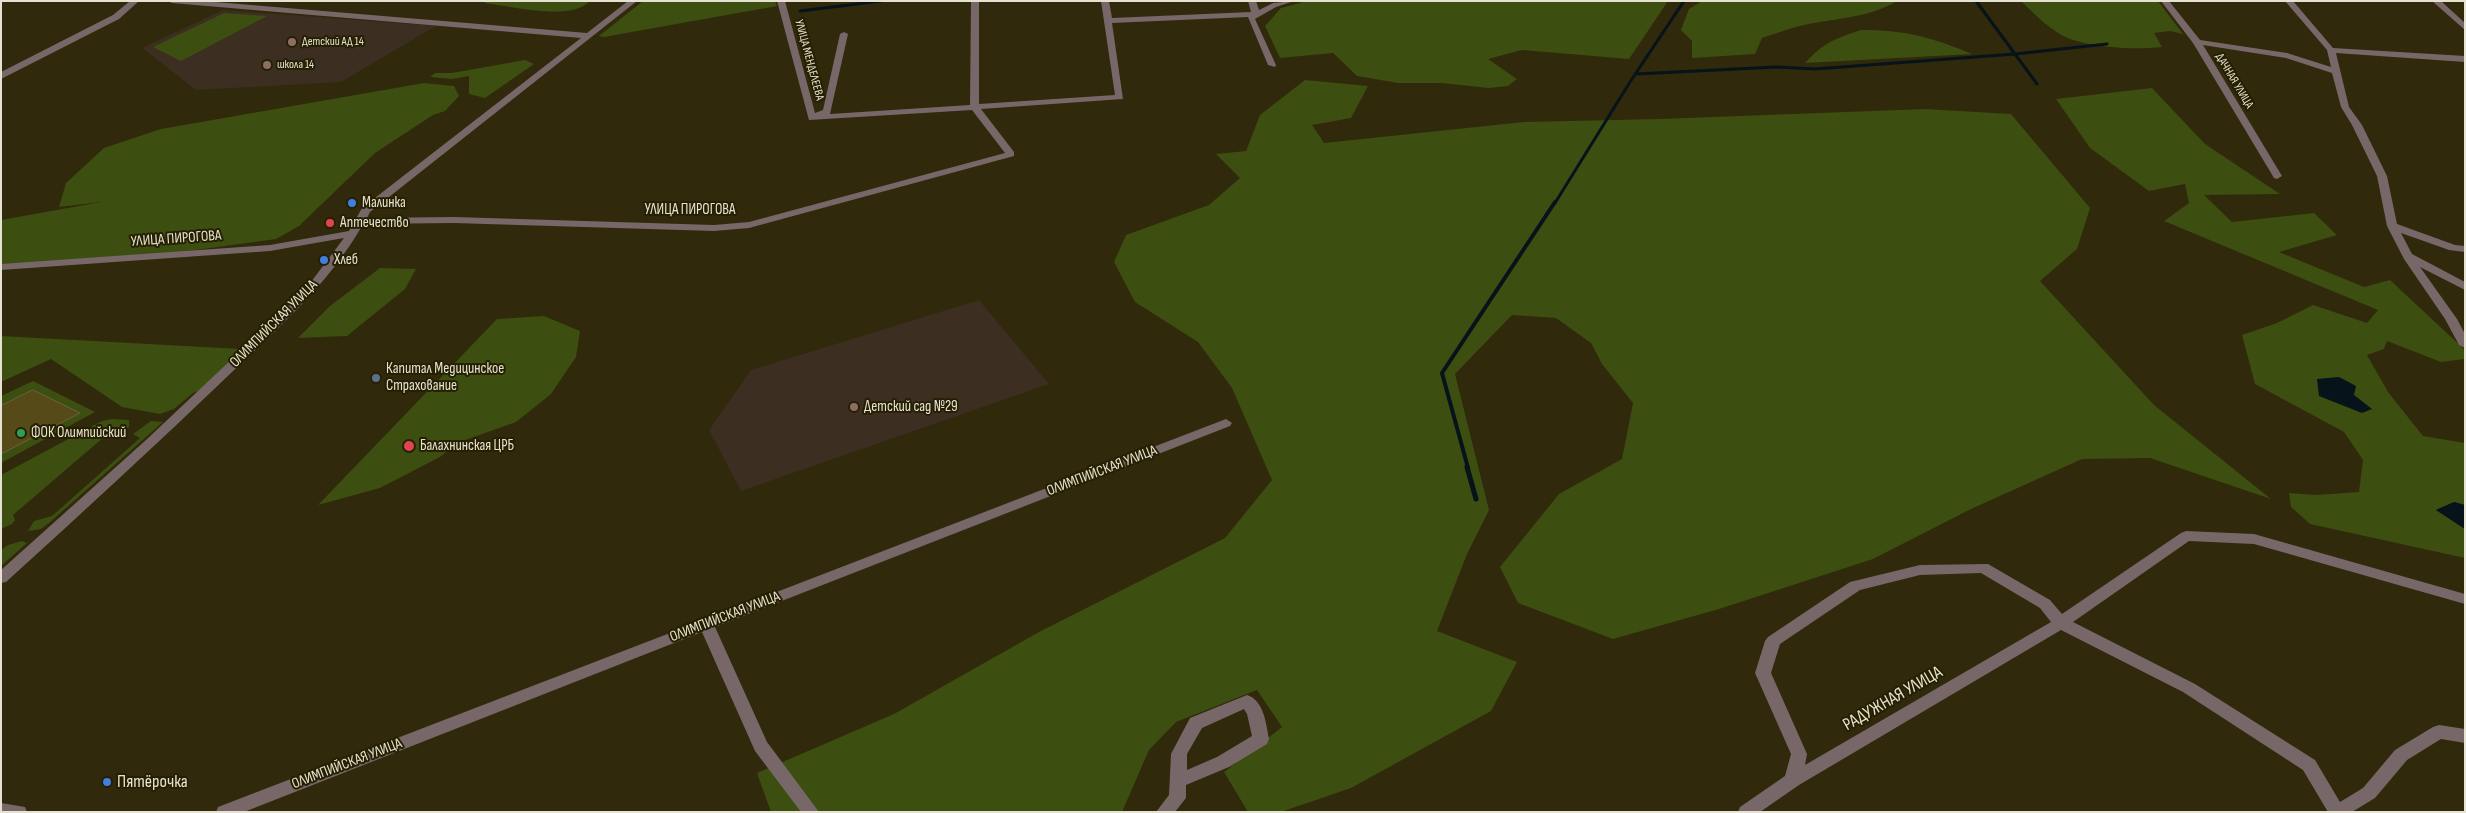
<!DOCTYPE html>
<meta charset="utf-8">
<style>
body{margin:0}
#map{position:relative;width:2466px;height:813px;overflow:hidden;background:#30290b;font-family:"Sofia Sans Condensed",sans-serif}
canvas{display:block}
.frame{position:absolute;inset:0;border:2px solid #e6e2d1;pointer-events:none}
</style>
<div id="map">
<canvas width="2466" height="813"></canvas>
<div class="frame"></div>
</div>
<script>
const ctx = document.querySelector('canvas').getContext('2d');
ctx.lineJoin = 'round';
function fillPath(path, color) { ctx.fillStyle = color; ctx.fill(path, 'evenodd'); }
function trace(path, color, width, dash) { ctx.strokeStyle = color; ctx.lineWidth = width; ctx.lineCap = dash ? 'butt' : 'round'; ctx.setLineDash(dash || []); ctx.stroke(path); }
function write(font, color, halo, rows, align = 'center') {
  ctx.font = font + ' "Sofia Sans Condensed",sans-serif'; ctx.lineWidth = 4; ctx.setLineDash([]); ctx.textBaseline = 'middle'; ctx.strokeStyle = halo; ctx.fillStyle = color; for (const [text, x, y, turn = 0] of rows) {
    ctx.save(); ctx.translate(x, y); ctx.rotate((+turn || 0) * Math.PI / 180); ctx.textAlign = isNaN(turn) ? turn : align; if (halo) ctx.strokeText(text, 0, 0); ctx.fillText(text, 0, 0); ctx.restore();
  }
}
fillPath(new Path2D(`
 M223,10L436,26L341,82L196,90L142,48Z
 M979,300L1049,384L741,491L709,430L751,370Z`), '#3c2e21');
fillPath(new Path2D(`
 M487,1H590C571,22 511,6 484,3Z
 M643,1H775L777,6L604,37L599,36Z
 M1307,1H1668L1629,59L1522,50L1488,59L1517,79L1508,86L1489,88L1441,83H1398L1357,76L1333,53L1280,58L1265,26L1281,8Z
 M1702,1H1897C1867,19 1833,18 1800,26C1787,29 1775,34 1762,38L1755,54L1692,58V41L1681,30L1689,9Z
 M2021,1H2158L2183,34L2170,31L2154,33L2162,47C2135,50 2097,48 2070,39C2052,32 2035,15 2021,1Z
 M224,13L267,16L181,61L153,47Z
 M1861,30C1906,30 1931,37 1972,54L1805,63C1823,43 1836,38 1861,30Z
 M525,60L534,64L485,98L469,94V76L452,79L430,77L435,73H452Z
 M1305,80L1368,86L1351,118L1312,125L1324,143L1524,122L1660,119L1925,109L2011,114L2090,208L2077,249L2040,281L2154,405L2271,499L2150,458L2082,459L1971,509L1873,559L1719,609L1613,639L1518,603L1500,567L1559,494L1622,459L1633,403L1602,364L1591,343L1556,318L1512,315L1455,374L1489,510L1467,554L1437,631L1517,662L1491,711L1351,788L1281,812H1248L1224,772L1282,727L1257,690L1176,722L1149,750L1122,812H771L757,773L894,714L1039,632L1225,538L1272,480L1232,388L1198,342L1135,302L1114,262L1126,235L1209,205L1240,178L1216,154L1246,151L1260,115Z
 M424,83L454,86L459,96L445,111L433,115L375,153L299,226L276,239L174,253L1,265V220L101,202L59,207L66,183L104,148L161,129Z
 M2152,88L2205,144L2280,194L2204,195L2232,222L2314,213L2337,235L2279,252L2364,287L2390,280L2465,350V359L2441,362L2387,341L2384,349L2367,355L2388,392L2423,436L2465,443V505L2454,502L2436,510L2465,529V558L2310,524L2291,507L2289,493L2316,495L2359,492L2363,460L2344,432L2255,384L2242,335L2277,323L2313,305L2367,323L2378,310L2164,221L2189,203L2185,184L2149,191L2090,148L2056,99Z
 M380,268L416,269L405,289L347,336L298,338L330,306Z
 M544,316L580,331L576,357L551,394L516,422L457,443L440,457L380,488L318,505L497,319Z
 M1,336L241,349L203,389L193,393L174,409L160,414L122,407L51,359L1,382Z
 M33,381L95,412L1,463V396Z
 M112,419L129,420V427L120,434L104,437L13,515L15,520L12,524L1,529V475L102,421Z
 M151,421L163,422L49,523L41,529L28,531L34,521L52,516L140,438L133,434Z
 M22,541L27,543L1,566V550L8,545Z`), '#3c4e10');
fillPath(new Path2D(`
 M2339,377L2356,386L2354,395L2372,409L2362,413L2319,396L2317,379Z
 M2454,502L2465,505V529L2436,510Z`), '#06131a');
trace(new Path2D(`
 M1976,1L2037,84
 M800,11L881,1
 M1636,74L1777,67L1815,69L2015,54L2107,44
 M1555,203L1630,82L1684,1`), '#06131a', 3);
trace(new Path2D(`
 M1468,468L1442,373L1555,202`), '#06131a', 4);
trace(new Path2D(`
 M1467,467L1476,499`), '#06131a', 5);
const building = new Path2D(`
 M33,390L80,413L1,454V406Z`);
fillPath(building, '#564b18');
trace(building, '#696243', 1);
fillPath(new Path2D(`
 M130,1H139L119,19L1,79V72L113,15Z
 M168,1H203L587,33L628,1H637L370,212L367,218L454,217L714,225L749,222L1005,153L972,110L809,120L777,1H785L815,113L823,110L840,34L844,32L848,34L830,114L970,105L971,1H979V104L1115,95L1101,1H1109L1112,18L1251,12L1248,1H1256L1259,10L1273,3L1294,1L1276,7L1255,19L1276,65L1275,67L1268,65L1248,17L1112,23L1123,99L981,109L1014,152V156L749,228L714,231L454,223L363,224C330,283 279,327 231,373C157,444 82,513 6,582L1,583V570L146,440L305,290L344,238L270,251L1,270V264L270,245L349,231L362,208L581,38L172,3Z
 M2161,1H2169L2200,40L2287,53L2331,67L2327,50L2285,1H2293L2333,48L2465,56V62L2336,53L2349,107L2362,125L2387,176L2397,224L2455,245L2465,246V252L2449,250L2401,233L2412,254L2465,282V290L2420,267L2457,319L2465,334V348L2459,345L2445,319L2404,259L2387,226L2377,176L2352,125L2341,107L2332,73L2286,58L2203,45L2282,176L2277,179L2274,178L2193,43Z
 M2432,1H2441L2465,23V30Z
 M1226,419L1232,423L1230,426L715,627L767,742L819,812H801L755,751L702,632L244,812H216L218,807Z
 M2186,531L2254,534L2465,594V604L2254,544L2189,541L2073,622L2195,684L2315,760L2340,802L2363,788L2395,750L2433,727L2439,725L2465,729V743L2441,739L2407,760L2375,798L2352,812H2328L2303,770L2183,692L2061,630L1799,785L1760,812H1738L1740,807L1785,776L1791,754L1755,673L1765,641L1768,637L1850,582L1920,565L1988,564L2050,600L2062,614L2181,533ZM1981,573L2040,608L2051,622L1805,765L1807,754L1771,673L1780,644L1860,590L1920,575Z
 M1247,695C1264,700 1266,724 1269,739L1267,744L1229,767L1186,785V798L1175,812H1156L1169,795L1171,754L1190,718ZM1244,709L1247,714L1252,736L1217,757L1187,770V754L1202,728Z
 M1,803L25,807L27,812H1Z`), '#776768');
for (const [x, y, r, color] of [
 [292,42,5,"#8d6e63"],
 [267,65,5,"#8d6e63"],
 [352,203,5,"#3f7fe0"],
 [330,223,5,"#e0444e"],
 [324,260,5,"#3f7fe0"],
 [376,378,5,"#5c6f8a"],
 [854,407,5,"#8d6e63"],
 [21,433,5,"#2e9e5b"],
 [409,446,6,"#e0444e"],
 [107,782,5,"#3f7fe0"]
]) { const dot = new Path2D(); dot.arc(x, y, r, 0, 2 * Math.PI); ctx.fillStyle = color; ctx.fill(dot); trace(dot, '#262002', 2); }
write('12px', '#e6e2d1', '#262002', [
 ["Детский АД 14",302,42],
 ["школа 14",277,65]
], 'left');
write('12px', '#e6e2d1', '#262002', [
 ["УЛИЦА МЕНДЕЛЕЕВА",809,60,75],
 ["ДАЧНАЯ УЛИЦА",2234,81,59]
]);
write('15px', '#e6e2d1', '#262002', [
 ["Малинка",362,203],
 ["Аптечество",340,223],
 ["Хлеб",334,260],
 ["Капитал Медицинское",386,369],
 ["Страхование",386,386],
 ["Детский сад №29",864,407],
 ["ФОК Олимпийский",31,433],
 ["Балахнинская ЦРБ",420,446]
], 'left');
write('15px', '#e6e2d1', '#262002', [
 ["УЛИЦА ПИРОГОВА",690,210],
 ["УЛИЦА ПИРОГОВА",176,239,-4],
 ["ОЛИМПИЙСКАЯ УЛИЦА",274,324,-45],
 ["ОЛИМПИЙСКАЯ УЛИЦА",1102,471,-21],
 ["ОЛИМПИЙСКАЯ УЛИЦА",725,617,-21],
 ["ОЛИМПИЙСКАЯ УЛИЦА",347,764,-21]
]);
write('18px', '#e6e2d1', '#262002', [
 ["РАДУЖНАЯ УЛИЦА",1893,699,-30]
]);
write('18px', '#e6e2d1', '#262002', [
 ["Пятёрочка",117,782]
], 'left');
</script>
